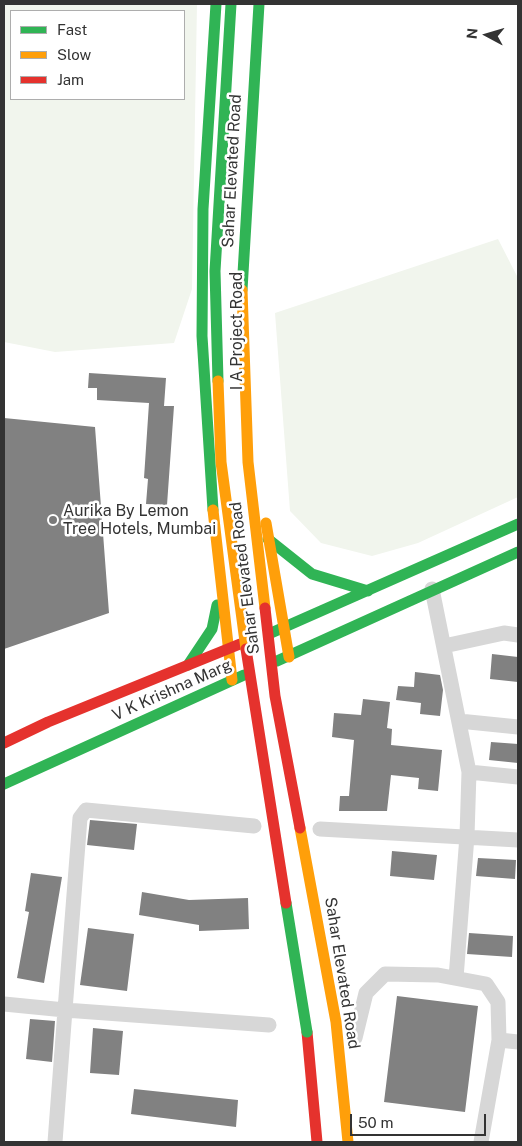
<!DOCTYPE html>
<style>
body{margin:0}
#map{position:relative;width:522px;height:1146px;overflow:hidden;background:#fff;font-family:"Public Sans",sans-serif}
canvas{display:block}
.frame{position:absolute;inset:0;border:5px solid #333;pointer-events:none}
.legend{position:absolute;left:10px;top:10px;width:175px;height:90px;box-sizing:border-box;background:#fff;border:1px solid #adadad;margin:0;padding:6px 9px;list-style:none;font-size:15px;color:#333}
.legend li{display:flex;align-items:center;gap:10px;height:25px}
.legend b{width:25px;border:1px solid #adadad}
.north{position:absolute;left:462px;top:10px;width:50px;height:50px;-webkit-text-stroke:4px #fff;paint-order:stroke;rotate:276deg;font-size:14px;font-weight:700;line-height:20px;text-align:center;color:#333}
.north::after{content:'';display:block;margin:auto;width:18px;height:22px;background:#333;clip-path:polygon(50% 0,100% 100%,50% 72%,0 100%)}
.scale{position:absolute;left:350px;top:1114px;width:136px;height:22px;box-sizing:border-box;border:2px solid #333;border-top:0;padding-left:6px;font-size:15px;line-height:18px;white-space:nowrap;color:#333;-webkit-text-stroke:4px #fff;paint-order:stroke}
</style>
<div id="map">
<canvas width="522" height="1146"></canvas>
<div class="frame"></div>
<ul class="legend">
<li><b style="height:6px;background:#30b455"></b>Fast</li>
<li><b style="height:6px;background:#ff9f0a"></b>Slow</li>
<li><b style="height:6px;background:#e5322d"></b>Jam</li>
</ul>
<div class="north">N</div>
<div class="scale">50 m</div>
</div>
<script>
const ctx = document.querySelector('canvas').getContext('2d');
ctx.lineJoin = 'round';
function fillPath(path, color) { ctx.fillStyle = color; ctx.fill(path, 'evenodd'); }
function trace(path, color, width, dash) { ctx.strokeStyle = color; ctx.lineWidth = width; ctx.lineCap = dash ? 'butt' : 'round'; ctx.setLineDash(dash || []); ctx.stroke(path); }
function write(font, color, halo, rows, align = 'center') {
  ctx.font = font + ' "Public Sans",sans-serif'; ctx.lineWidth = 5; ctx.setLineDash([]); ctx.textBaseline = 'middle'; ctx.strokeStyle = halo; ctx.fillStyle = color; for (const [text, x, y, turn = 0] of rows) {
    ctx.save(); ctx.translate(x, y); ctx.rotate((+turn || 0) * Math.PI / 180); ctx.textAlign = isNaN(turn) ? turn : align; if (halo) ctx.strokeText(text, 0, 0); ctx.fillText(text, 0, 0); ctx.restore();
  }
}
fillPath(new Path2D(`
 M4,4H197L192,289L174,343L55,352L4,342ZM11,11H184V99H11Z
 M498,239L518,278V497L418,543L372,556L321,543L290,511L275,313Z`), '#f1f5ed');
fillPath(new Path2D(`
 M89,373L166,378L164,406H174L167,505L146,504L148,479L144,478L149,403L97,400V388H88Z
 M4,418L95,427L109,613L4,649Z
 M492,654L518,657V682L490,679Z
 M415,672L440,675L443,690L440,716L420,714L421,703L396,700L398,686L414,687Z
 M363,699L390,702L387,728L392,729L391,745L442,750L438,791L418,789L419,778L391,775L387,811H339L340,796H349L354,740L332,737L334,713L361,715Z
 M491,742L518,744V763L489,760Z
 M90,820L137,824L134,850L87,845Z
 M392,851L437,855L434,880L390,876Z
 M478,858L516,860L515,879L476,876Z
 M31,873L62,877L44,983L17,978L29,912L25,911Z
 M142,892L189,900L248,898L249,929L199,931V925L139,915Z
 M88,928L134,934L127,991L80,985Z
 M469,933L513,936L512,957L467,954Z
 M397,996L478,1006L465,1112L384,1102Z
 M30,1019L55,1021L52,1062L26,1059Z
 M93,1028L123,1031L119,1075L90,1073Z
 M134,1089L238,1100L236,1127L131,1114Z`), '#818181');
trace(new Path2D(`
 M432,589L469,772L518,777
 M444,646L504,633L518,635
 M459,721L518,727
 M254,826L86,810L80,818L65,1010L269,1025
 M320,829L518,840
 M456,978L467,836L469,772
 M4,1004L65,1010L55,1142
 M355,1038L366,993L385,974L438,975L486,984L498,1002L499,1040L481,1142
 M499,1040L518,1042`), '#d7d7d7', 15);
trace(new Path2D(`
 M213,510L202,336L203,209L216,4
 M268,539L312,574L368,591
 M271,633L518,524
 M277,661L518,552
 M188,665L212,629L217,605
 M4,784L244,675`), '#30b455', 11);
trace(new Path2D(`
 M213,510L232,680
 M266,523L289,657
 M300,828L336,1022L348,1142`), '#ff9f0a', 11);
trace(new Path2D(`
 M4,743L48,722L240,644
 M307,1032L317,1142`), '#e5322d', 11);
trace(new Path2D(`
 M242,290L259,4
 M218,381L215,271L231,4
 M286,903L307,1032`), '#30b455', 11);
trace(new Path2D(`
 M242,290L248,462L265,608
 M218,381L221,462L246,649`), '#ff9f0a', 11);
trace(new Path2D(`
 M265,608L275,696L300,828
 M246,649L286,903`), '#e5322d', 11);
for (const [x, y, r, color] of [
 [53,520,5,"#7a7a7a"]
]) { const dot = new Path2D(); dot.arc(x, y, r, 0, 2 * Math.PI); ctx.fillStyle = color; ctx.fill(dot); trace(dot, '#fff', 2); }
write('16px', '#333', '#fff', [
 ["Sahar Elevated Road",232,171,-87],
 ["I A Project Road",237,331,-90],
 ["Sahar Elevated Road",245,578,-97],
 ["V K Krishna Marg",172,690,-24],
 ["Sahar Elevated Road",342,973,81]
]);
write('16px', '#333', '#fff', [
 ["Aurika By Lemon",63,511],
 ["Tree Hotels, Mumbai",63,529]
], 'left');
</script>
